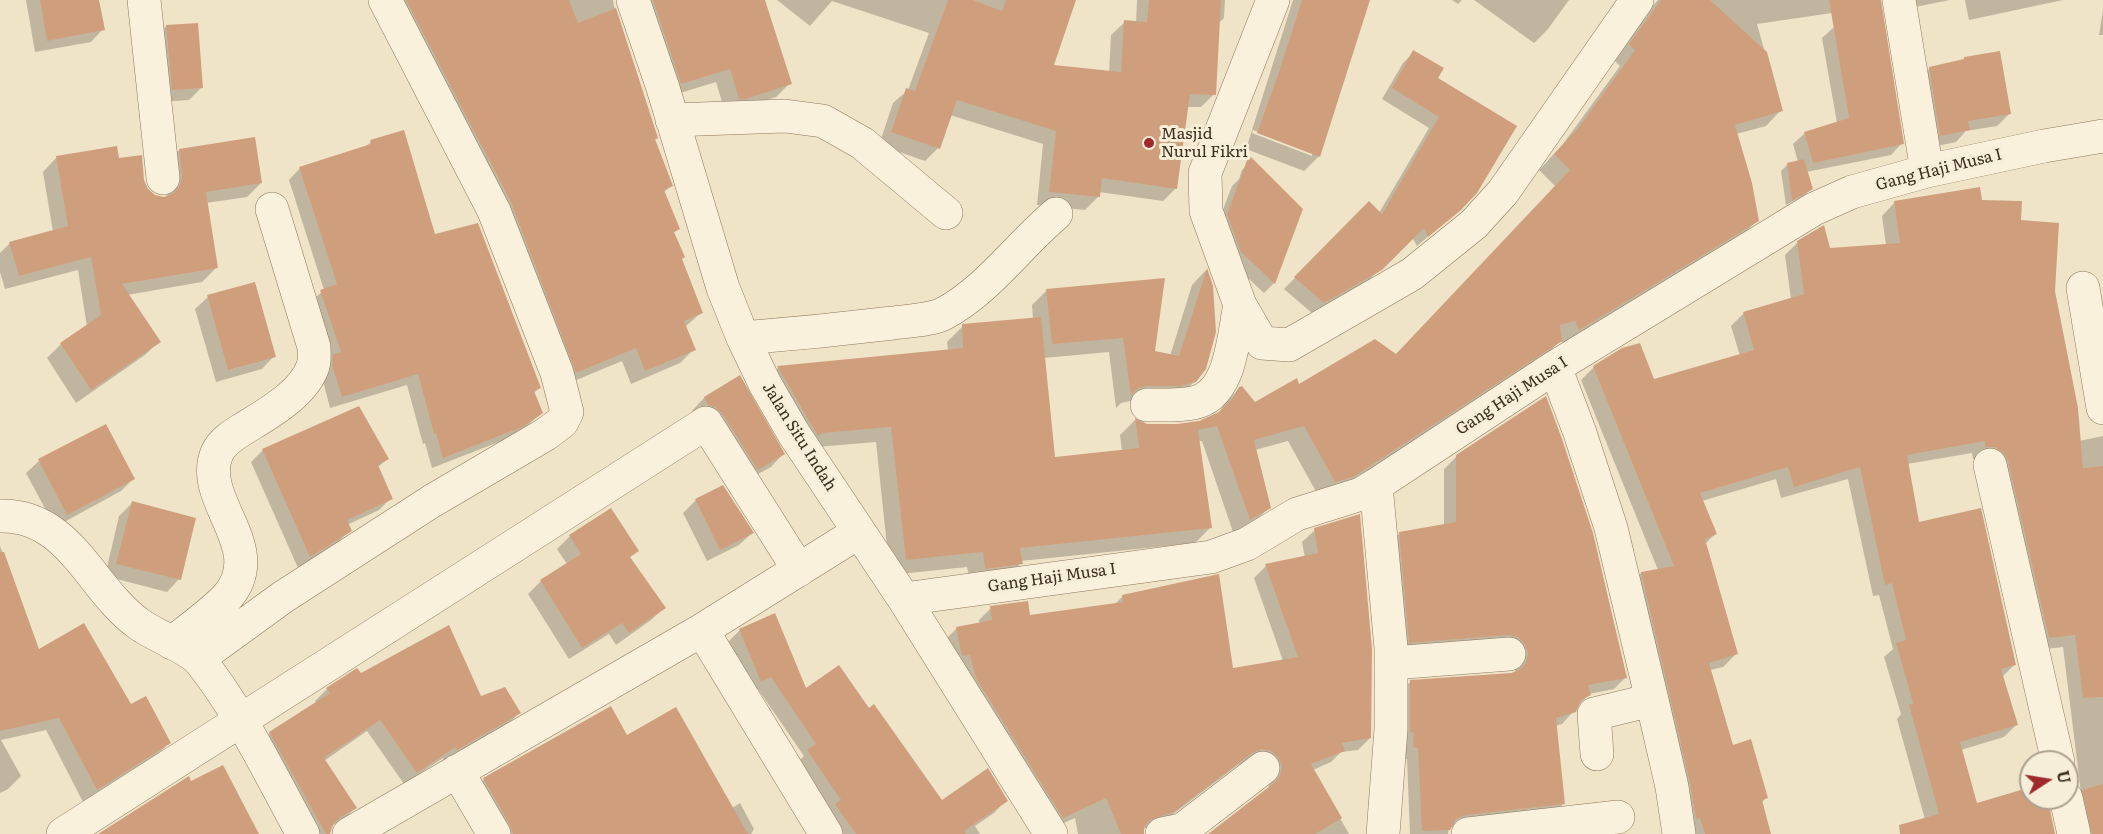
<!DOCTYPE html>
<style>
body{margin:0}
#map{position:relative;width:2103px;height:834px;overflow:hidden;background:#f0e4c8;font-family:Literata,serif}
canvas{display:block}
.north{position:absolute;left:2019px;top:750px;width:60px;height:60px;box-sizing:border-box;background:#f7eed8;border:2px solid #ada18e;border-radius:50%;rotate:78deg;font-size:16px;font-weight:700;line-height:24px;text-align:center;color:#3d2e20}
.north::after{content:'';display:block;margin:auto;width:21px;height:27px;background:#9e2a2b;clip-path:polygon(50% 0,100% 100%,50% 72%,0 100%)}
</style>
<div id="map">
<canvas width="2103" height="834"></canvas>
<div class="north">U</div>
</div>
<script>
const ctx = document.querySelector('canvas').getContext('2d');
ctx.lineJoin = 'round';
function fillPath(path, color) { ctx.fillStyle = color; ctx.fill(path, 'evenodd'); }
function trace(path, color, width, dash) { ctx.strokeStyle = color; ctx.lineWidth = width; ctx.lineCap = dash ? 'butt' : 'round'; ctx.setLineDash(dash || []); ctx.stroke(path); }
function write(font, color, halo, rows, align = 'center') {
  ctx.font = font + ' Literata,serif'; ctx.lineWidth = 6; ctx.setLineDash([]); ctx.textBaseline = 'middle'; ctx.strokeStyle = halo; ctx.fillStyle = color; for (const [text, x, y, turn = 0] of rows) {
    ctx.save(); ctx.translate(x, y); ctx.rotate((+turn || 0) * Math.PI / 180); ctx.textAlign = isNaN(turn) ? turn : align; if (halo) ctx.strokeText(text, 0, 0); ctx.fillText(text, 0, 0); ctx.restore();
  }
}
fillPath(new Path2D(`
 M26,0H98L103,29L91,42L35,52Z
 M383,0H613L614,6L657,138L654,141L671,186L663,193L678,229L673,233L681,259L702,312L685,327L694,349L680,363L631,384L622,361L562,386Z
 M632,0H764L790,83L776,97L731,112H725L716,82L667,97Z
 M777,0H1074L1052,66L1109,73L1111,35L1125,22L1136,23L1137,0H1225L1224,18L1218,24L1214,94L1201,107H1187L1176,188L1163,201L1099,192L1098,197L1085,210L1037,205L1043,144L950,115L938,148L925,161L879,145L893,103L908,90L929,33L832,1L810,26Z
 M1293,0H1368L1319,156L1304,171L1246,149ZM1253,130L1312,153V156L1252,133Z
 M1452,0H1462L1458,4Z
 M1474,0H1569L1548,29L1534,43Z
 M1658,0H1845L1832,13L1757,24L1781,110L1766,126L1736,134L1757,220L1742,236L1563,345L1561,340L1545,356L1336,492L1319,497L1288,441L1255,450L1269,508L1253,523L1234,535L1202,441H1198L1211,527L1195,543L1021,561V563L1006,579L970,584L967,567L890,575L876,442L805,448L763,383L778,368L948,351L947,342L963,326L1033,319L1032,305L1047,290L1153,352L1170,356L1192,285L1206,270L1212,286L1200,376L1184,392L1172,399L1130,401L1121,403L1116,408L1109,352L1044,358L1053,458L1122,451L1120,435L1135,420L1147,425H1177L1200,422L1218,414L1224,404L1240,388L1254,404L1298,386L1395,356L1556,187L1539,170L1563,144L1620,66L1614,60L1638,25L1647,16L1645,14Z
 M1901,0H1950L1905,9Z
 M1965,0H2063L1969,20Z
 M2103,10V35H2099Z
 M166,26L202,87L189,100L160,102L154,39Z
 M1834,27L1902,143L1891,155L1806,172L1811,189L1805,195L1786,205L1781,171L1788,164L1798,162L1793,144L1805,133L1837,123L1822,38Z
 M1414,52L1436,79L1460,209L1417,246L1412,237L1369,280L1312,313L1284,289L1369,203L1379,213L1429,128L1382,99L1403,63Z
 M1930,68L2010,113L1997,126L1966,131L1956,142L1928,148L1917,81Z
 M371,142L434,236L478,224L540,387L534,393L541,413L529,424L509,438L432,468L425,443L423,444L407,385L330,408L322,377L309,303L324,290L289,180L300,168L365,147Z
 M179,150L261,183L247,197L206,203L216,268L202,282L127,295L159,341L145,355L76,403L47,358L61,344L87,327L78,270L5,289L0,272V253L10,243L53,232L43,172L57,157L118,160L143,180L146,189L154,196L165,198L167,197L168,191L165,164Z
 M1252,160L1301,209L1274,283L1264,293L1231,262L1217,225L1232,186L1239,179L1242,170Z
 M1981,201L2020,221L2054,291L2079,441L2103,436V834H2078L2081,793L2063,647L2036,650L1983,459H1973L1972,453L1907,464L1918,524L2014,665L2002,677L2017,724L2004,737L1961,750L1976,805L2031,789V798H2036L2053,834H1929L1897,719L1901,714L1884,657L1893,649L1879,595L1873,596L1848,479L1781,498L1776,479L1702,501L1715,534L1705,544L1736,654L1723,667L1710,670L1732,746L1766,798L1761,803L1770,834H1689L1629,586L1641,573L1658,570L1581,380L1594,367L1653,380L1740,356L1731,326L1744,313L1791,299L1785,255L1798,242L1829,249L1886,245L1882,216L1894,203Z
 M208,297L274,356L262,369L216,382L195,309Z
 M740,378L783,454L771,467L745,481L692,411L704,398Z
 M359,408L387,459L377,468L391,498L379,510L347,525L350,530L338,542L298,568L251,462L263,450Z
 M1457,456L1626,677L1614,689L1589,694L1562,724L1555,726L1563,804L1551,816L1452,827L1449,828L1448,834H1410L1407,759H1401L1398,694L1410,682L1515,673L1516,666L1398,654L1388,545L1400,533L1444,525V469Z
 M39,461L133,479L121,491L55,527L26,473Z
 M723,487L752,533L739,545L707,561L683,513L696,500Z
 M132,503L179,579L167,592L105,576L119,516Z
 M1315,530L1370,738L1358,750L1341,752L1331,762L1313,770L1349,834H1210L1268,789L1270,779L1248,761L1238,765L1160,824L1143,829L1142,834H1078L1075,818L1050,829L945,640L957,628L980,624L979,620L991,608L1029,616L1114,605L1123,596L1232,670L1283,661L1254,578L1266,566L1305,558L1302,542Z
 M570,536L637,551L629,558L664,608L651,620L616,645L609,634L569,659L528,594L541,581L567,564L557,549Z
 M0,546L39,651L131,706L169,743L156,756L83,802L46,730L1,740L21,776L8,789L0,793Z
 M740,630L805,690L868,710L941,802L1006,800L994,813L975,826L980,834H835L796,764L804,756L758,689L748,693L727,643Z
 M360,675L480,698L520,712L508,724L444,761L443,758L404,784L367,731L324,761L355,808L343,820L331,826L329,834H306L258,745L270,733L317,703L315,701L327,689Z
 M626,737L732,808L740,803L754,829L751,834H495L470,793L484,779Z`), '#0003');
fillPath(new Path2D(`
 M40,0H99L105,30L47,41Z
 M406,0H569L578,23L616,8L658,138L655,139L673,186L664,190L680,229L674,232L685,257L682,259L703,313L684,321L696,350L645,371L636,348L576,373L511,202Z
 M653,0H765L792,84L746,99H739L730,69L681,84Z
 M948,0H973L1002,11L1006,0H1076L1054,65L1121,72L1124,20L1147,22L1149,0H1221L1216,95L1190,94L1177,189L1102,178L1100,197L1049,192L1056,131L957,100L940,149L891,132L906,88L915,91Z
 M1302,0H1370L1320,157L1257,133L1278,75Z
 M1661,0H1710L1767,52L1783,111L1735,125L1752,183L1759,221L1579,330L1575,321L1560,325L1562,341L1353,477L1335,482L1304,426L1254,440L1271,508L1250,520L1217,426L1198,430L1212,528L1020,548L1023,564L985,569L983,552L906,560L891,427L822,433L818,436L777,366L963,348L962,324L1041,317L1055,457L1139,448L1135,418L1147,424H1177L1199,421L1219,412L1232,399L1239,387L1242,386L1255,402L1297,378L1299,384L1375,339L1396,354L1570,170L1554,154L1579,127L1635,50L1629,44Z
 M1829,0H1881L1904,144L1813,163L1804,132L1849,118Z
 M198,23L203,88L172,90L166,25Z
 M1413,50L1444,68L1438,78L1517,126L1477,193L1461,210L1428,237L1424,228L1382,270L1324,303L1294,277L1369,201L1382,214L1439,117L1392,88Z
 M2000,51L2011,114L1968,121L1970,130L1940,136L1929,67L1964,59V57Z
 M404,130L435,234L478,223L541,388L534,391L543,413L536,418L522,427L443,458L436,433L434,434L418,374L342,397L332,365L333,354L341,352L320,290L337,284L299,167L371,144L370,140Z
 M255,137L262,183L206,192L218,268L122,284L161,342L91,390L60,343L101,315L91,257L19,276L9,242L68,226L56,156L117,146L119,158L142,155L144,180L148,189L155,195L164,197L174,193L180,185L182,176L179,149Z
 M1249,155L1303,209L1275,284L1241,252L1227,214Z
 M1804,159L1813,189L1792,201L1787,163Z
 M1980,187L1982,200L2022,201L2021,220L2059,223L2055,291L2078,408L2083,468L2103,466V697L2083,698L2075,635L2049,638L2008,461L2004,453L1995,447H1985V441L1907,455L1919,522L1981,508L2016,665L2001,669L2018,725L1960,742L1977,803L2031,787V804L2048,800L2055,834H1900L1899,825L1939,814L1909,705L1913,703L1896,643L1906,640L1892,583L1885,585L1860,467L1794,487L1788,467L1700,493L1717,534L1705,539L1738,654L1709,663L1733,745L1751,739L1768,798L1762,800L1771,834H1705L1700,818L1696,819L1690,783L1641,572L1674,566L1593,366L1622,348L1640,343L1654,379L1754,350L1743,312L1804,294L1797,241L1824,225L1830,248L1900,243L1894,201Z
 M1207,268L1213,286L1216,332L1206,369L1196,382L1180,386H1147L1138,388L1131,395L1123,338L1052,344L1046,289L1165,278L1155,351L1179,356Z
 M255,282L276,357L228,370L207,295Z
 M740,375L785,454L758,470L722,413L715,407L708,405L704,397Z
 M1546,396L1562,439L1593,533L1627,678L1588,685L1591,695L1581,700L1576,712L1556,718L1565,804L1466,815L1456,819L1450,830L1422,831L1418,748L1413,747L1414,732L1410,733V680L1511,673L1519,670L1526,663L1528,653L1524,643L1518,637L1508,635L1409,643L1399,532L1456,522V455Z
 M359,406L389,459L378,465L393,499L347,520L352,531L310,557L262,449Z
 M106,424L135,479L67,515L38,459Z
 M723,485L754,533L720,550L695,499Z
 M132,501L196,518L181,580L116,564Z
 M611,508L639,551L630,557L666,608L629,633L622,623L582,648L540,580L581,554L569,535Z
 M1360,514L1372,649L1371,738L1342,743L1345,751L1311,764L1342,818L1315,834H1208L1274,783L1280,776L1282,766L1278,757L1271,751L1261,749L1252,753L1174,812L1150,820L1144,827V834H1121L1106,798L1063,818L976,678L970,655L962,656L956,627L992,620L990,606L1028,601L1030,615L1123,602L1122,595L1219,574L1233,668L1298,657L1265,564L1318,553L1314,528Z
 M0,552H4L39,649L84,623L131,704L146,696L171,743L97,790L59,718L0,731Z
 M775,613L806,688L839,665L869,708L874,704L942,800L988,768L1008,801L964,831L966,834H856L835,804L841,800L807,750L816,744L771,677L761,682L739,629Z
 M449,625L481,696L505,687L521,713L457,750L455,747L417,773L380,720L324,758L357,808L339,818L333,825L330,834H326L269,732L330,693L326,688L357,668L361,673Z
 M611,706L627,735L676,707L748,834H513L510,825L483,778Z
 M223,765L259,834H98L189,776L191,781Z
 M2103,784V834H2092L2082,790Z`), '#cf9f7d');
const minor = new Path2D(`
 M144,0L163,178
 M633,0L663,88L723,288L743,338L765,384L794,434L904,599L1051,834
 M1273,0L1205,173L1206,211L1240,305L1262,343L1289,345L1412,274L1474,224L1503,192L1637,0
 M1899,0L1927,171
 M672,120L785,116L823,121L862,143L946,213
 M2083,288L2103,408
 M743,338C793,334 843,329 893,323C907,321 931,320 943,314C987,291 1018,246 1056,214
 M1555,367L1580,433L1611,528L1652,700L1672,787L1679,834
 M1147,405C1162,405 1178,406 1193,403C1232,396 1233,336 1240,305
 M1990,465L2058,762
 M1376,485L1391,648V729L1383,834
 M0,516C70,514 91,590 139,624C155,636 190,648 201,662C242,714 271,776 303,834
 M904,599L1211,557L1247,544L1297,514L1361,494L1376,485L1555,367L1814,209L1852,192L1927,171L2044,146L2103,136
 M702,630L826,834
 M172,643C188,630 215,611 228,596C269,547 197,500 217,453C222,442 233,435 243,429C267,414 304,394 313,366C315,360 314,353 314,347L272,209
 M199,658L283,597L432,501L546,434L562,422L567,412L557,373L494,211L385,0
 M1392,663L1509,654
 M1597,754L1594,714L1652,700
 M457,771L494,834
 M2066,798L2074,834
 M63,834L706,423L799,570
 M349,834L702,630L859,532
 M1162,834L1182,830L1263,768
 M1468,834L1618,817`);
trace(minor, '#8d765c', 34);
trace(minor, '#faf1dc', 33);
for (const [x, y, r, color] of [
 [1149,143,6,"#9e2a2b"]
]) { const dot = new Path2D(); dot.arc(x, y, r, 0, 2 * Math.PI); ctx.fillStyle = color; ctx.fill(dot); trace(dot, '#f7eed8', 2); }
write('16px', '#3d2e20', '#f7eed8', [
 ["Masjid",1161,134],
 ["Nurul Fikri",1161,152]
], 'left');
write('16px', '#3d2e20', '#f7eed8', [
 ["Gang Haji Musa I",1939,170,-14],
 ["Gang Haji Musa I",1512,396,-33],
 ["Jalan Situ Indah",799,437,58],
 ["Gang Haji Musa I",1052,578,-8]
]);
</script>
